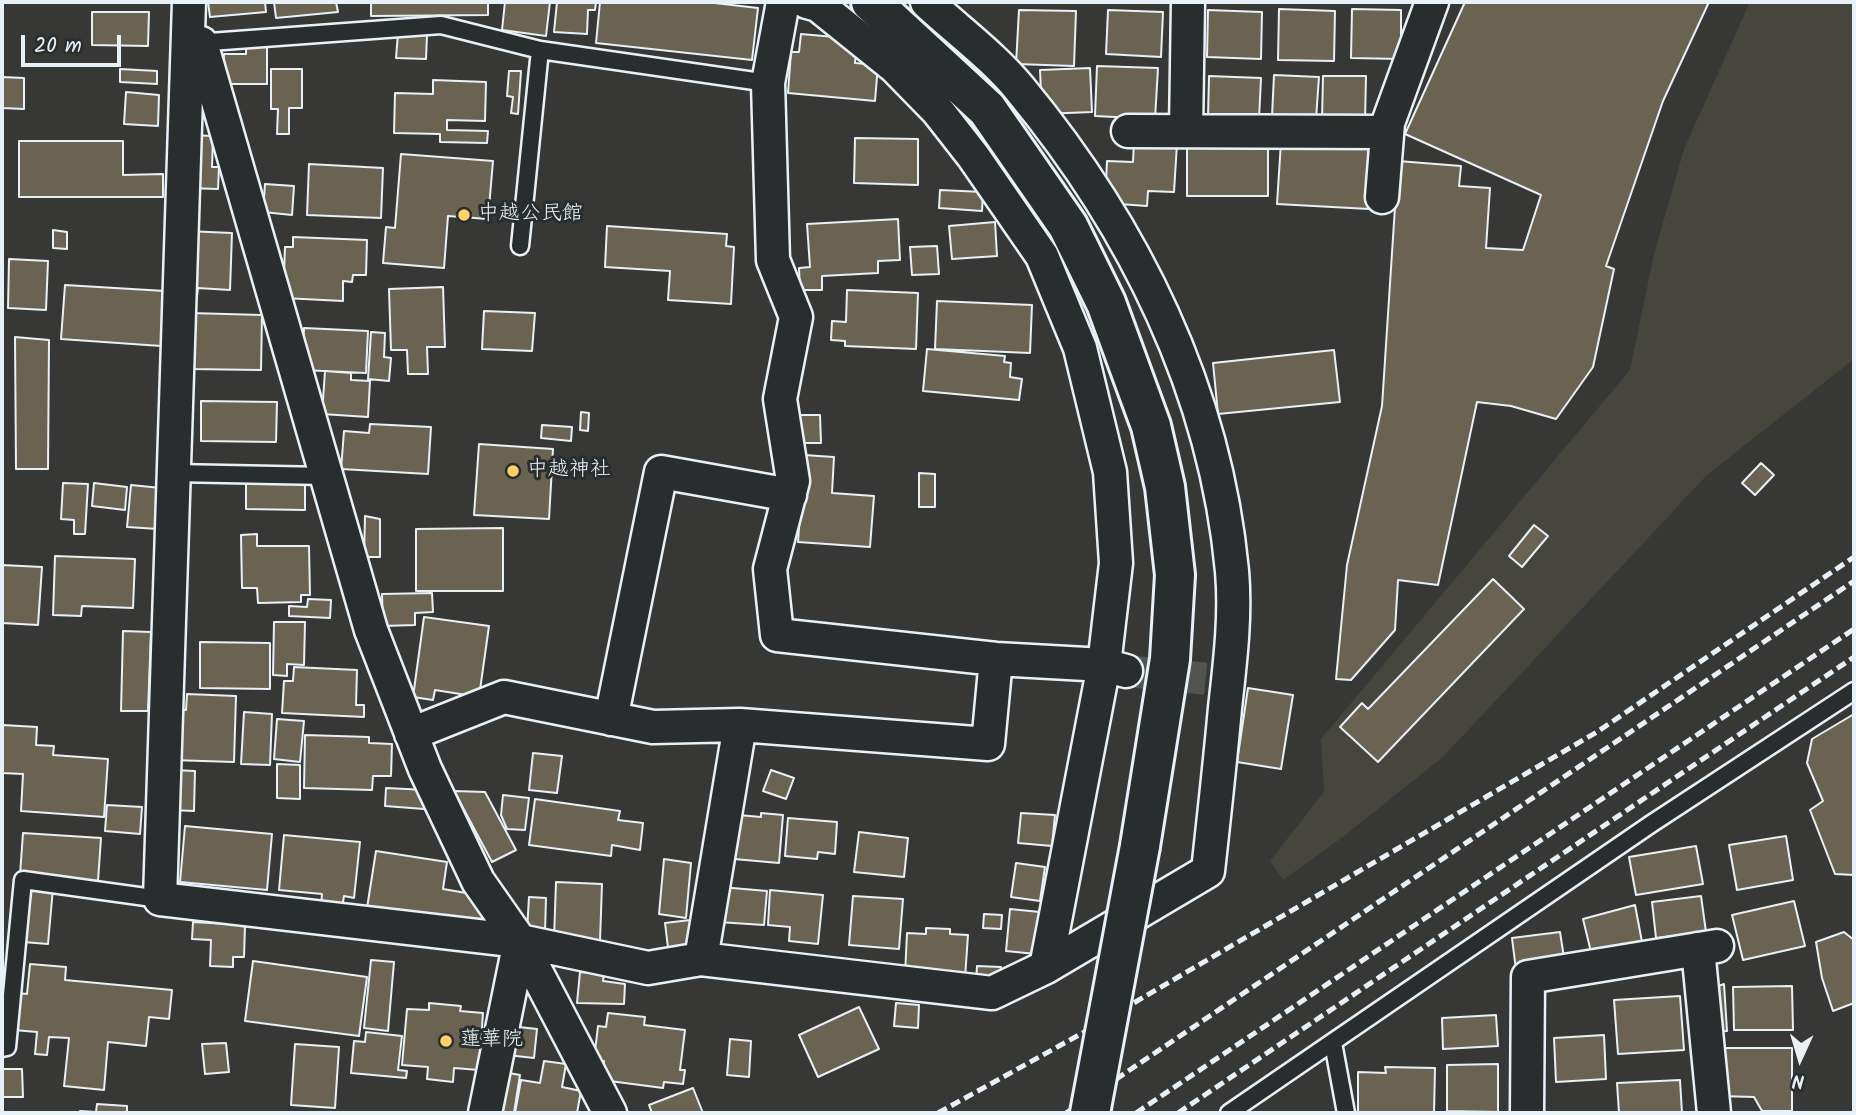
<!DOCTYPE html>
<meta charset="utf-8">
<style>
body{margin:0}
#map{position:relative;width:1856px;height:1115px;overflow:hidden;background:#373835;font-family:Kalam,sans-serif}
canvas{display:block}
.frame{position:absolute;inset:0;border:4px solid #e8f1f8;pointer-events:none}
.north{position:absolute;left:1765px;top:1024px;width:70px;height:70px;-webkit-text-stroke:5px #2a2d2e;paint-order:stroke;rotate:184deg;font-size:19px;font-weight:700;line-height:28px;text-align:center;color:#e8f1f8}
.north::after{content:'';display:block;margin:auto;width:24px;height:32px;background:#e8f1f8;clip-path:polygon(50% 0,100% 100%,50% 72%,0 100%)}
.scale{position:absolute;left:21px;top:35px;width:100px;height:32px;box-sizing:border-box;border:4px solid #e8f1f8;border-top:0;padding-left:9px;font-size:21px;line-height:24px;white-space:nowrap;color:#e8f1f8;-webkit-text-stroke:5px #2a2d2e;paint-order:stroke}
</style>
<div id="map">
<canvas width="1856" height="1115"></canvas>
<div class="frame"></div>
<div class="north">N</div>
<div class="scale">20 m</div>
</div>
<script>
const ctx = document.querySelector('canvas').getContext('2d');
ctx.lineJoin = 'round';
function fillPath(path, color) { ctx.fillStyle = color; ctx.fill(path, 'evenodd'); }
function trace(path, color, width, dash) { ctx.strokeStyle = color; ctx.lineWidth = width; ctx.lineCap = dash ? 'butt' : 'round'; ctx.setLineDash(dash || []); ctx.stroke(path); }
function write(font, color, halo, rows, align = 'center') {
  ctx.font = font + ' Kalam,"Klee One",sans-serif'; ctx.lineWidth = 6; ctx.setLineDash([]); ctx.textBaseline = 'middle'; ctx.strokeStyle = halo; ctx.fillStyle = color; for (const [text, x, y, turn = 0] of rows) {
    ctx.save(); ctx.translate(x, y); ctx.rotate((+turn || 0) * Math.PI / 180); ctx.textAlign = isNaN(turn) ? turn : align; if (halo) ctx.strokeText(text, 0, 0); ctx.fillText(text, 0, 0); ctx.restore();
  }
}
fillPath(new Path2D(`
 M1750,2H1854V359L1707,475L1443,757L1344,836L1283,880L1270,861L1324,792L1321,739L1630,370L1654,254L1684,149Z`), '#46453e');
const building = new Path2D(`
 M208,2H265L266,12L210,17Z
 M274,2H336L338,12L276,18Z
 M371,2H488V15L371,16Z
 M505,2H550L546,36L502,30Z
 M557,2H596L595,10H588L587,34L554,32Z
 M600,2H706L758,8L752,60L596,43Z
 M1465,2H1709L1663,101L1606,266L1614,269L1593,367L1556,419L1511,406L1477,402L1438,585L1398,580L1395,630L1351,680L1336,679L1347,565L1382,406L1398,161L1461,166L1459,186L1490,188L1486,248L1523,250L1541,195L1405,134Z
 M1279,9L1335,11L1334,61L1278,60Z
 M1352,9L1401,10V59L1351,58Z
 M1019,10L1076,11L1074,66L1016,64Z
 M1108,10L1163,12L1161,57L1106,54Z
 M1208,10L1262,12L1261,59L1207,57Z
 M92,12H149L148,46L92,45Z
 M398,33L427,35L426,59L396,58Z
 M801,34L857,39L855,63L878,65L875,101L788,93L791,52H799Z
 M246,45H267V84H223L224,54H246Z
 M1097,66L1158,68L1155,119L1095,116Z
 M1090,68L1092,112L1042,114L1040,70Z
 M120,69L157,71V84L120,82Z
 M271,69H302V108H289V134H277L278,109H271Z
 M509,71H521L518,114L511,113L513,97L507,96Z
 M1274,75L1319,77L1316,119L1272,116Z
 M1209,76L1261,78L1259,119L1208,117Z
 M1323,76H1366L1365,121L1322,120Z
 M2,77L24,78V109L2,108Z
 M433,80L486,82L485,121L447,120V130L488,131L487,143L440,142V134L394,133L395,93L433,94Z
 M126,92L159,95L158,126L124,124Z
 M189,135L213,136L212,167H219L218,189L187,188Z
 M855,138L918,139V185L854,183Z
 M19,141H123V175L163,174V197H19Z
 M1134,141L1177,144L1174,192L1148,191L1147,206L1105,203L1107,161L1133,162Z
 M1281,142L1373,149L1369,209L1277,204Z
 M1187,144H1268V196H1187Z
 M401,154L493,161L488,219L448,216L444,268L383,263L386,227L395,228Z
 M309,164L383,168L381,218L307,215Z
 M265,184L294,186L292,215L263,212Z
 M940,190L983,192L982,211L939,208Z
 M898,219L900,260L878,261V273L822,276V290H800L799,268L810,267L807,224Z
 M995,222L997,256L952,259L949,226Z
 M607,226L727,234L726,246L734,247L731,304L668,300L670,271L605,267Z
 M53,230L67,232V249L53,248Z
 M186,231L232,233L230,290L198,288L197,296H183Z
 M293,237L367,240L366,275H353L352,282L343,281V301L283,298L285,247H293Z
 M937,246L939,274L912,275L910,247Z
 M9,259L48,261L46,310L8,308Z
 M65,285L165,291L161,346L61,339Z
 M443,287L445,347H427L428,374H408L407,350H391L389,289Z
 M847,290L918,293L916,349L845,346V341L831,340L832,321L846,322Z
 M937,301L1032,305L1030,353L935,349Z
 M484,311L535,313L532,351L482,349Z
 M190,313L262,315L261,370L189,369Z
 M304,328L368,331L366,373L302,370Z
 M371,332L385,333L384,357L391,358L389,381L368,379Z
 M15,337L49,340L48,469H16Z
 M927,349L1005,356L1004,362L1011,363L1010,377L1022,379L1019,400L923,391Z
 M1334,350L1340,402L1218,414L1213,363Z
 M325,371L351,373V380L370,381L368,417L322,414Z
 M201,401L277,402L276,442L201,441Z
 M581,412L589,413L588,431L580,430Z
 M794,415H820L821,443H795Z
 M370,424L431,427L428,474L341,469L344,431L369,433Z
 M542,425L572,427L571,441L541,438Z
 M479,444L553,449L549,519L474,515Z
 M804,455L834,457L832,493L874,496L870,547L798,542Z
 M1761,463L1774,475L1755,495L1742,483Z
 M919,473L935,474V507H919Z
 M246,479L305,480V510L246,509Z
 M63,483L88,484L85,534H74V520L61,519Z
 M94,483L127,487L125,510L92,506Z
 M131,485L161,488L158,529L127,527Z
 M365,516L380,519V557H364Z
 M1534,525L1548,536L1522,567L1509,556Z
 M503,528V591H416V529Z
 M257,534V546H309L310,595H301V602L258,603L257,588H242L241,535Z
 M55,556L135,559L133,608L82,606L81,616L53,615Z
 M2,565L42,567L38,625L2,623Z
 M1493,579L1524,609L1378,762L1340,727L1362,703L1368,709Z
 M432,593L433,612L415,613V625L383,626L382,594Z
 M308,599L331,600L330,618L289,616V606L307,607Z
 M424,617L489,626L479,697L435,690L433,700L413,697Z
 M274,622H305L304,665L287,664V676L273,675Z
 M123,631L151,632L148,711H121Z
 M200,642L270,643V689L200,688Z
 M294,667L357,670L356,705H364V717L282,713L284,681H293Z
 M1248,688L1293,695L1281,769L1237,762Z
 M187,694L236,696L234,762L172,760L173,709L186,710Z
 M244,712L272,714L270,765L241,764Z
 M1854,714V875L1835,874L1810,810L1823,801L1807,763L1812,739Z
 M277,719L304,721L300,762L274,759Z
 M3,725L37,727L36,745L54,746L53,755L108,759L104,817L21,811L23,774L2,773Z
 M305,735L369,737V743L392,744L391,776H373L372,790L304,788Z
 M533,753L562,756L557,793L529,790Z
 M277,764L300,765V799L277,798Z
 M173,770L195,771L194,811L171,810Z
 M771,770L794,778L786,799L763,791Z
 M386,788L426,790L424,809L385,806Z
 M454,791L485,792L516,850L492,862Z
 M503,795L529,798L525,830L507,829L501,815Z
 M535,799L620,811L618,820L643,823L640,850L612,845L611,856L529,845Z
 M107,805L142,807L140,834L105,831Z
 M761,813L783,815L779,863L734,859L738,815L761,817Z
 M1021,813L1055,815L1052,846L1018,843Z
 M788,818L837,822L835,854L818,852L817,859L785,856Z
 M185,826L272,834L267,890L180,882Z
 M859,832L908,838L904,877L854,872Z
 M23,833L101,838L98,881L20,875Z
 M284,835L360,842L354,898L344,896L342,908L321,906L322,894L279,890Z
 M1786,836L1793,880L1737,890L1729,845Z
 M1696,846L1703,884L1636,895L1629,857Z
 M376,851L447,862L443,889L472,894L492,927L367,908Z
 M664,859L691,863L686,918L659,914Z
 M1016,863L1045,867L1040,901L1011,897Z
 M556,882L602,884L600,941L554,938Z
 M28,885L53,888L48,944L23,942Z
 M721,887L767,891L764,925L718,922Z
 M770,890L823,895L818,944L789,941L790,927L768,925Z
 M853,896L903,899L899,949L849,945Z
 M1701,896L1706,932L1656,938L1652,902Z
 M529,897L546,898L545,932L527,931Z
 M1794,901L1805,946L1743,960L1732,915Z
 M1635,905L1642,942L1591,952L1583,919Z
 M1010,909L1040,912L1036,954L1006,951Z
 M984,914L1002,915L1001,929L983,928Z
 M690,920L694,953L669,956L665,923Z
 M193,922L245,925L244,957H233V967L210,966L211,940L192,939Z
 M926,928L950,929V934L968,935L965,978L905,975L907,933L926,934Z
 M1560,932L1565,964L1516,970L1512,938Z
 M1844,932L1854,940V1003L1833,1011L1822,978L1816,942Z
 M371,960L394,962L388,1031L364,1028Z
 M253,961L367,977L359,1036L245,1021Z
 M30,964L66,967L65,980L172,990L169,1019L149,1017L146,1046L108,1042L104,1090L64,1086L69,1038L49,1037L47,1055L35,1054L37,1032L14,1030L18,993L27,994Z
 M977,966L1001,967L1000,984L976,982Z
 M580,972L604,974L603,981L625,984L624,1004L577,1003Z
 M1724,984L1727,1031L1711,1032L1713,988Z
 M1792,986L1793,1030H1734L1733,987Z
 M1680,996L1684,1050L1618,1054L1614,1000Z
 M429,1003L461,1006L460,1011L483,1013L479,1070L454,1068L453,1082L427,1079L428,1067L402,1065L407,1009L429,1010Z
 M896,1003L919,1005L918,1028L894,1026Z
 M859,1007L879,1049L818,1077L799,1035Z
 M608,1013L645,1017L644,1025L685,1030L680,1070H685L683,1084L664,1082L663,1088L602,1080L604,1061L594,1060L598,1026L606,1027Z
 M1496,1015L1498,1046L1443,1049L1442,1018Z
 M510,1026L537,1029L534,1058L507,1055Z
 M366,1032L402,1036L398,1070L407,1071L406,1078L351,1073L354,1041L365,1042Z
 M1604,1035L1606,1079L1556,1082L1554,1038Z
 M730,1039L751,1041L749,1077L727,1075Z
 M226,1043L229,1072L205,1074L202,1044Z
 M295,1044L339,1047L335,1108L291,1105Z
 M1718,1048H1792V1111H1762L1754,1097L1718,1096Z
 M544,1061L566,1064L562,1087L581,1091L577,1113H515L521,1080L540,1083Z
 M1498,1064V1112L1447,1111V1065Z
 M1385,1067L1435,1068L1434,1113L1358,1112V1072L1386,1073Z
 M2,1069H22L23,1097H2Z
 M498,1071L520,1075L514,1113H491Z
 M1680,1080L1682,1113H1619L1617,1083Z
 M693,1088L703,1113H652L649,1105Z
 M97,1104L127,1106V1113H80V1111L96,1112Z`);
fillPath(building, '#6a6352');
trace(building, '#e8f1f8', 2);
trace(new Path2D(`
 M1126,671L1208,679`), '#525452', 32, [32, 16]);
const service = new Path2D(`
 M196,43L441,25L540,50L768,83
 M520,246L540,50
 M174,473L325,476
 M1333,1043L1346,1113
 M2,1048L7,1047L23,880L160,899
 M1229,1113L1651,824L1854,691`);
const minor = new Path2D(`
 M189,2L160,899L520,941L648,968L701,959
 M783,2L768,83L773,260L796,317L780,399L793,481L770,569L777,635L996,659L1104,665L1126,671
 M807,2L818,5L895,67L937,110L973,156L1042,256L1080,348L1110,472L1116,563L1104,665L1046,967
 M201,43L371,630L425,769L478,881L520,941L610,1113
 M1128,131L1387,132
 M1186,131L1188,2
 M1382,197L1388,123L1432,2
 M611,719L661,472L790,495
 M740,725L701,959L992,993L1046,967L1208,871C1214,817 1220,763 1225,708C1230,663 1236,616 1232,571C1215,390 1134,227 1020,89C994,57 957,30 927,2
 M411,734L504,697L653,727L740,725L988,744L996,659
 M1698,949L1714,1113
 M485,1113L520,941
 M1527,1113L1528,977L1717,946`);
const tertiary = new Path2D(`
 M871,2L987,109L1068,226L1106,303L1151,426L1165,487L1175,575L1170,659L1140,846`);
trace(service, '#e8f1f8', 21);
trace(minor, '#e8f1f8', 37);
trace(tertiary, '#e8f1f8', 44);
trace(service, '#2a2d2e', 16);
trace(minor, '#2a2d2e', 32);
trace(tertiary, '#2a2d2e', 38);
trace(new Path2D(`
 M938,1113L1079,1035L1597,732L1854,557
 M1066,1113L1854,581
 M1136,1113L1854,629
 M1178,1113L1854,657`), '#e8f1f8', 5, [10, 5]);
const tertiaryBridge = new Path2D(`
 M1090,1113L1140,846`);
trace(tertiaryBridge, '#e8f1f8', 44, []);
trace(tertiaryBridge, '#2a2d2e', 38);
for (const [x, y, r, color] of [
 [464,215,7,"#ffd166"],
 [513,471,7,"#ffd166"],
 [446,1041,7,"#ffd166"]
]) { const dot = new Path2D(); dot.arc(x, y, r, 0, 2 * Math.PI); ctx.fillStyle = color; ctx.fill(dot); trace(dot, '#2a2d2e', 2.5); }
write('21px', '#e8f1f8', '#2a2d2e', [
 ["中越公民館",478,215],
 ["中越神社",527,471],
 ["蓮華院",460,1041]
], 'left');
</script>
